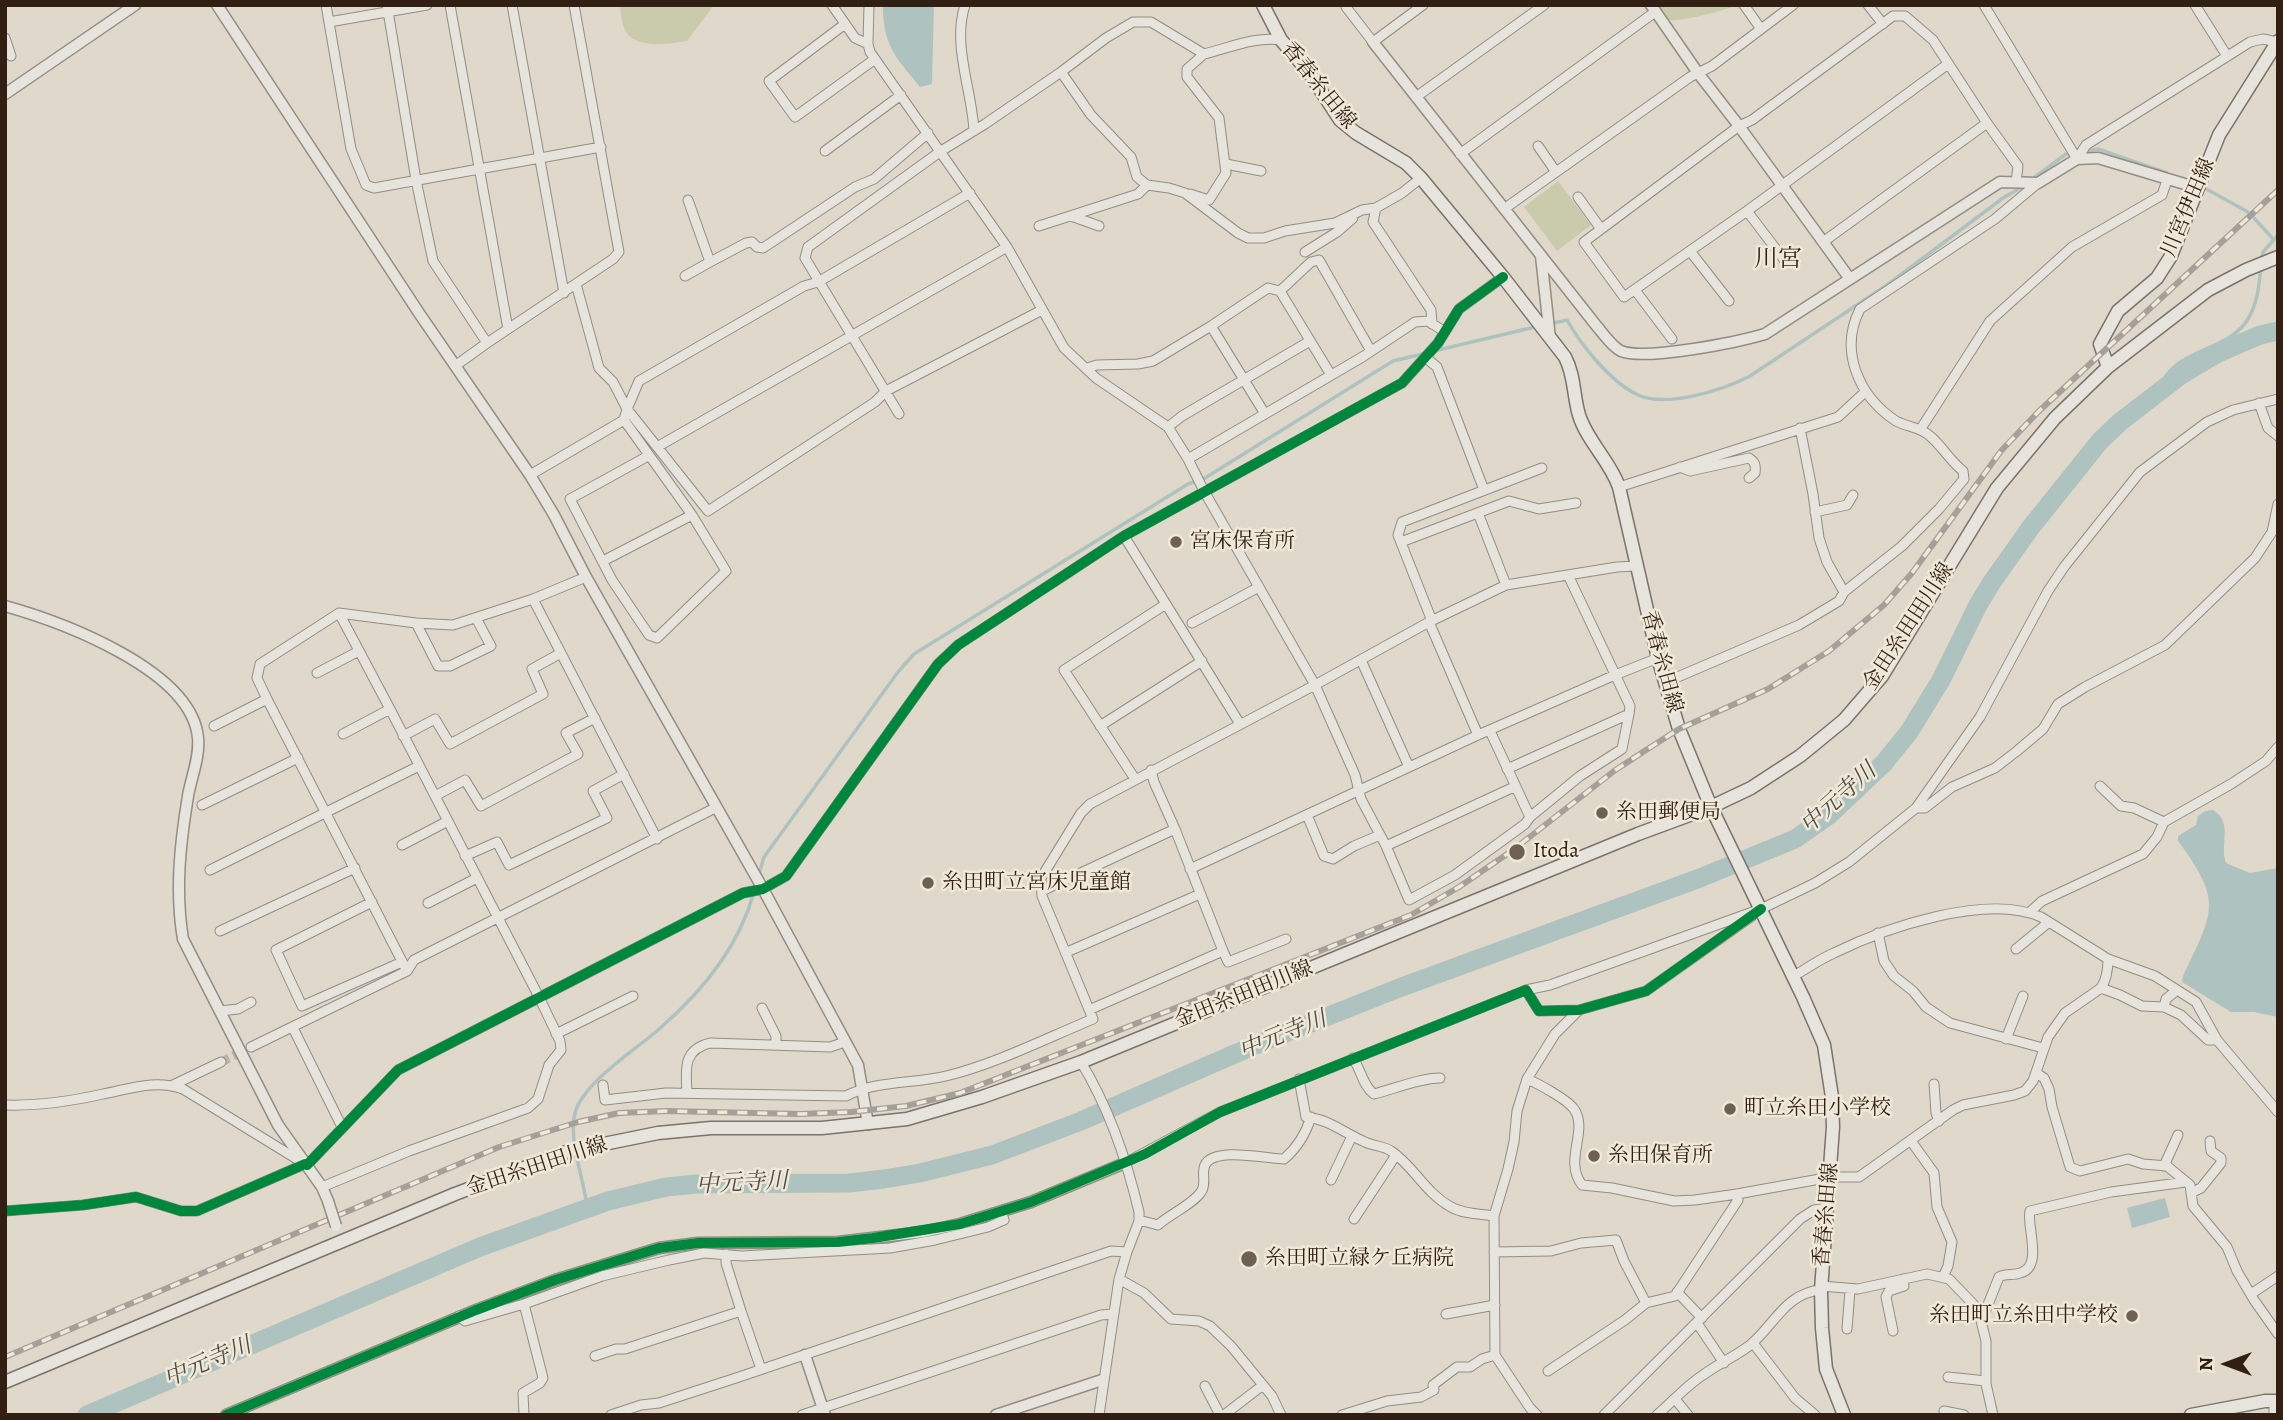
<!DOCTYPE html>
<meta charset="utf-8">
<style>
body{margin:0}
#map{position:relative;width:2283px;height:1420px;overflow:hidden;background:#e0d9cb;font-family:Alegreya,serif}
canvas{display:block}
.frame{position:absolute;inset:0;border:7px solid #301f12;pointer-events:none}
.north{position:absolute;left:2192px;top:1329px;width:70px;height:70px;-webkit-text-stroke:5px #f0e8d8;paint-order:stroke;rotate:270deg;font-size:19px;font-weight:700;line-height:28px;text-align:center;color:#301f12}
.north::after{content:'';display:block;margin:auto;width:24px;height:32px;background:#301f12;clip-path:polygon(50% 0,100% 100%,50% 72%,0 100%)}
</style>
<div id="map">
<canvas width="2283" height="1420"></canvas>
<div class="frame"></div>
<div class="north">N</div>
</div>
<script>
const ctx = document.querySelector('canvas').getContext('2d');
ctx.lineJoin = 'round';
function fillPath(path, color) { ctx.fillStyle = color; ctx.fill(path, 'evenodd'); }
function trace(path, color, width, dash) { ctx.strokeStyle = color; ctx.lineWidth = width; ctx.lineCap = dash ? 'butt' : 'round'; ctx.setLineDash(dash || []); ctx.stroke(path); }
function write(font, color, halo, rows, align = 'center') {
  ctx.font = font + ' Alegreya,"Noto Serif JP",serif'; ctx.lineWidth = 5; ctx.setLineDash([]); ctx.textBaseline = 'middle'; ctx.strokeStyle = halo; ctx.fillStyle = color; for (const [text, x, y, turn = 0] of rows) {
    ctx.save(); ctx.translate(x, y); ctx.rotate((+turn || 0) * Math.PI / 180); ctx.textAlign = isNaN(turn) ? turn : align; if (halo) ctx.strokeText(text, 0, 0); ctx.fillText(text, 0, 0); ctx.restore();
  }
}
fillPath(new Path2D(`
 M620,5H714L687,41C669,44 632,50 624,28C621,21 621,12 620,5Z
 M1642,5H1739C1720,11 1679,24 1660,19C1653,17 1646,10 1642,5Z
 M1558,181L1591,225L1557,251L1524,207Z`), '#cacbac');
fillPath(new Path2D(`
 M883,5H934L932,84L920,87C896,57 883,47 883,5Z
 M2213,810C2234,823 2219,844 2226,863L2250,873L2278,868V1017L2254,1012H2231L2182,982L2183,976C2214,911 2223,902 2178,841V836L2196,825L2198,816L2205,811Z
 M2165,1198L2170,1217L2132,1228L2127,1208Z`), '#aec3bf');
trace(new Path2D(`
 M2085,151L2098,149L2167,173
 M2031,180L2066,154H2071
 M2201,186L2248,212
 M2254,218L2273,239
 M2262,258L2263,252L2278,235
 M1550,324L1567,320C1581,345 1610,381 1636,394C1665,409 1723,390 1750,376L1887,285L2003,198L2022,187
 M1434,351L1539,326
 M2160,390C2169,349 2228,353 2248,319C2258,302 2259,285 2261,266
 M759,874L764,857L898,672L914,654L1188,484L1205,478L1393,361L1427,353
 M587,1207C584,1178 568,1141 575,1113C583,1083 635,1050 658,1030C701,993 739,947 754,892`), '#aec3bf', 3.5);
trace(new Path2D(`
 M87,1415L480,1247L608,1201L666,1187L697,1184L849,1183L884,1179L920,1173L992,1155L1081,1121L1253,1046L1399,988L1700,878L1795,839L1828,816L1884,763L1909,732L1941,680L1978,605L1992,582L2031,527L2100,441L2120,422L2181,375L2216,354L2260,335L2278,331`), '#aec3bf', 19);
trace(new Path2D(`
 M221,1062L246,1050`), '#bdb4a6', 9, [9, 4.5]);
const minor = new Path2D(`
 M326,5L351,149L366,185L374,188L601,147
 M387,5L416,180L433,261L487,343
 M450,5L508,329
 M512,5L564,293
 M832,5L855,38L868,44
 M869,5L868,44L870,52L1007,247L1064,348L1096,378L1168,427L1188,459L1204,491L1315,685L1355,775L1361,799L1386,846L1514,787
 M965,5C952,45 972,90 974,131
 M1744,5L1761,29
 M1868,5L1883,24
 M1984,5L2077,159L2086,145L2250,42L2263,39L2277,42
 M2195,5L2227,56
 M1346,7L1373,42L1423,5
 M329,22L427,5
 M845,24L769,81L795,117L875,59
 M5,38L11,56
 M1948,64L1747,211L1624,297L1584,242L1739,126L1752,120L1893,16H1905L1933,40L1987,123L2018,166L2016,182
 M1061,72L1091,115L1131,157L1137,177L1147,185L1169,188L1185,193L1238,233L1248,238H1264L1285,231L1335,223L1362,210L1376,208L1402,193L1421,178
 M1416,97L1544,5
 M1538,146L1556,172
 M825,151L901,95
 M1460,154L1655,12
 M1226,164L1261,171
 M970,193L818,282L804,286L639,381L627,409L708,511L875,402L886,391L1042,310
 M1190,194L1209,200L1226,173L1219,118L1187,77V69L1204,54
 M1578,197L1601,229
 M688,200L710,262L746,243L752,242L757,247L763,248L855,187L874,179L928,133
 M1376,208L1373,222L1431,310L1432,324
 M1504,209L1690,77L1712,66L1793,5
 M1747,211L1785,261
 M1071,216L1099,226
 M1039,226L1138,194L1147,185
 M1823,242L1987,123
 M1690,251L1729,301
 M1305,252L1337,232L1353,218
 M685,276L710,262
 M1635,290L1672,339
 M1280,291L1311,262L1319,260L1371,351
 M1211,326L1265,414
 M1425,357L1437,367L1484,490
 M455,366L487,343L613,259L619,252L574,5
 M1087,368L1097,365L1138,364L1153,361L1211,326L1268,288L1280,291L1331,375
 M2259,403L2268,428L2278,436
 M899,414L805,258L808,247L941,151L985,124L1061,72L1106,38L1133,22H1151L1204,54C1229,48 1255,36 1281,40
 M624,420L692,515L726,571L657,638L649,635L612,580L570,499L648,456
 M1168,427L1182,416L1310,341
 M1920,430L1990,321L2072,247L2162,195L2167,180
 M657,447L1007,247
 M1188,459L1364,356L1415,322L1428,321L1445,332
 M1680,467L1690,471L1749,458C1755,462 1756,465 1755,473L1749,478
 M530,475L624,420L627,409L613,382L599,368L576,284
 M1619,487L1838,417L1865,392
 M1815,512L1847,505L1853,495
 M1478,513L1506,585
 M1124,536L1240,724
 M1401,542L1509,501L1539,509L1576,503
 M603,561L692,515
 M1844,592L1902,546L1939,509L1964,479L1963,471C1950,461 1943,447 1930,436C1920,427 1907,427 1896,421C1858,396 1839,350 1860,309L1995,219L2038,183
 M533,599L657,839
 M1432,621L1398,535L1402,522L1542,468
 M1429,622L1478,735
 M416,623L438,666H450L491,646L476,618
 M1192,623L1259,587
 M1361,660L1409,767
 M317,673L359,651
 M1666,682L1799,625L1839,601L1844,592L1827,562L1819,538L1813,494L1800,428
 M214,726L267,699
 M1100,726L1202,661
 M343,734L390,709
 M403,736L435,719L450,744L543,694L532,669L561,653
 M1507,769L1629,714L1630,706L1568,575
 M1135,779L1064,670L1166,604
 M2100,786L2121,806L2134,808L2164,822
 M435,796L465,780L481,806L578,754L566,733L595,718
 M202,805L298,758
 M1916,808H1925L1952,787L1995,768L2017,751L2043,729L2058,704L2085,687L2165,645L2255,558L2272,532L2278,504
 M1307,815L1324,856L1333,859L1354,846L1380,835
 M1530,817L1580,776L1622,749L1629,714
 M402,845L448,821
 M1386,846L1409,900L1455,875L1525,824L1530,817L1490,731
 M465,856L497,842L509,865L607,818L593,791L624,774
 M1190,869L1478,735L1615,675L1658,658
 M210,870L419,766
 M1042,891L1175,829
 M372,902L276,950L302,1006L402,962
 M428,903L477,878
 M2030,912L2042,901L2143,854L2157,837L2164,822L2231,784L2266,761L2278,747
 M220,931L355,868
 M1878,933L1884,961L1894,976L1913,991L1926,1007L1950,1023L2043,1048
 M2016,949L2049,922
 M1223,951L1228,962L1286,939
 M1067,952L1200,894
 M407,971L267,699L257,678L260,664L339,613L416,623L453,625L533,599L586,577
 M1792,977C1806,969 1820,959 1834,953C1885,928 1986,893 2041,917L2108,959L2155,976L2196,1002L2217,1040L2278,1112
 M2101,988L2120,995L2142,1006L2164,1007L2181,1015L2208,1040H2217
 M1526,990L1550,985L1761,909L1815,883L1849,862L1916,808L1980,717L2048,591L2064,567L2140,472L2207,422L2233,410L2278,399
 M2164,1007L2166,999L2177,990
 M762,1008L776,1036V1045
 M1089,1010L1223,951L1175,829L1154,782L1151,770
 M220,1011L238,1009L251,1002
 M293,1028L342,1127
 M556,1034L633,996
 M2006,1039L2023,996
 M251,1047L407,971L414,960L715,808
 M1353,1058C1361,1070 1363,1086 1374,1094C1394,1089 1420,1078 1440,1078
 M1081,1062C1109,1108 1127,1161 1139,1212V1221L1127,1252L1119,1279L1099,1415
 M2036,1073L2044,1078L2049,1089L2052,1107L2070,1167L2080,1171L2128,1159L2143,1164L2167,1166L2190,1185L2193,1206L2227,1247L2237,1271L2254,1300L2278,1334
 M1299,1079L1306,1117C1329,1119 1344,1133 1365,1142C1373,1146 1384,1146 1391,1151C1413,1165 1425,1193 1451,1207C1463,1214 1480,1214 1494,1216
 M1527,1079C1539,1084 1568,1100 1574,1109C1589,1131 1563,1160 1582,1185L1612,1188L1674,1201L1695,1200L1737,1194
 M1934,1084L1936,1113L1939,1121
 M173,1085L221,1062
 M603,1085L605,1100L666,1093L846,1096C877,1080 913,1084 946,1076C993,1065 1047,1038 1093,1019L1042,896L1041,878L1081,813L1090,804L1315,685L1429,622L1506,585L1617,567L1636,566
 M687,1093C686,1070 682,1050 710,1043L830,1047L845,1042
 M5,1105C36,1106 72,1101 103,1094C130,1089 155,1079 183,1089L305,1164
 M1911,1141L1934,1173L1937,1207L1952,1242L1948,1266L1943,1277
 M1125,1163L1220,1112L1526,990L1539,1011L1579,1010L1646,991L1752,916
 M2164,1166L2178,1135
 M1331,1180L1352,1136
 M322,1187L409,1151L528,1108L538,1099L549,1065L561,1050L560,1041L539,997L390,709L339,613
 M2191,1193L2201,1188L2221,1163V1158L2211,1151L2210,1141
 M5,1211L83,1205L136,1197L181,1211H197L305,1164L307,1165L398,1070L743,893L763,889L786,876L938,664L958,645L1124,536L1402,383L1438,343L1459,309L1503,277
 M1354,1219L1396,1155
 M1139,1220L1158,1225C1170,1214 1192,1205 1201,1192C1207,1184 1201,1173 1205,1165C1214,1146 1268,1159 1284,1159C1297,1148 1306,1133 1311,1117
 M1494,1252L1551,1251L1581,1243L1616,1240L1624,1261L1646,1303
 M726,1254V1263L741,1311
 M1119,1279L1144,1293L1171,1319L1199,1321L1210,1326L1231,1346L1272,1396L1281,1415
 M1821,1286L1858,1289L1927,1274L1949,1279L1978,1309L1986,1341V1384L1993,1415
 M1677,1292L1702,1318
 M2251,1294L2278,1276
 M524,1304L543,1378L540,1383L523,1393L524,1415
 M1446,1314L1495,1305
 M459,1316L465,1321L524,1304L602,1276L669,1260L704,1253L742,1256L890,1248L935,1240L988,1227L1004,1220L1001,1211
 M1979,1316L1985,1312L1999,1277C2006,1273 2013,1276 2020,1273C2044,1267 2026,1225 2030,1211L2111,1192L2186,1182
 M1697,1323L1724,1363
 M1847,1329L1850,1290
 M1893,1331L1886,1297L1889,1291L1904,1286L1903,1279
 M1753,1343L1795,1398L1815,1415
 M595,1356L616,1349H625L741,1311L761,1369
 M1548,1371L1625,1320L1646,1303L1675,1296L1738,1200L1737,1194L1831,1177H1859L1953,1110L1963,1105L2014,1095L2025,1091L2033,1081L2048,1037L2065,1013L2101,988C2107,979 2108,970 2108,959
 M1948,1377L1986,1381
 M1205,1386L1220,1415
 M1675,1399L1688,1415
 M2274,1401V1415
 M1944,1411L1964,1415
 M611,1415L641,1405L659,1403L736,1378L1111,1251L1127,1252
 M802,1415L1101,1315L1113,1314
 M1224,1415L1263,1385
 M1342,1415L1387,1401L1421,1397L1434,1390L1433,1385L1457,1367H1470L1482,1359L1495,1355
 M1537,1415L1530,1408L1495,1355L1494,1216L1508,1169L1514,1142L1517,1111L1527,1079L1555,1034L1579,1010
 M1604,1415L1800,1219L1814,1210L1827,1208
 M1657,1415C1672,1402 1686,1386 1703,1375C1718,1364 1734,1357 1749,1346C1774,1326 1785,1293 1821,1290`);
const tertiary = new Path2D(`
 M217,5L419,313L530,475L554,515L586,577L763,889L858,1065L868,1124
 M1651,5L1698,73L1739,126L1850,279
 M1373,42L1595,324C1602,332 1612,347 1621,351C1645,361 1738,342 1765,334L2000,182L2038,183L2077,159L2098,158L2198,188
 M5,94L135,5
 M1541,256L1550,338
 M5,606C62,622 192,670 198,738C200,757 191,778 188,796C180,844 175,891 183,939L278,1125L322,1187L328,1201
 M805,1355L825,1415
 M226,1415L476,1310L555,1280L659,1248L698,1243L838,1242L923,1232L960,1224L1031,1202L1125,1163
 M996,1415L1102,1380`);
const secondary = new Path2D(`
 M1263,5L1281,40L1308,71L1340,120L1356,133L1406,163L1421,178L1503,277L1565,357C1575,376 1573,395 1579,415C1587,441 1610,461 1619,487L1658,658L1679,729L1711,807L1803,997L1824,1045L1832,1097L1833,1127L1821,1290L1822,1328L1826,1369L1844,1415
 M2108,367L2100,344L2118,311L2157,278L2171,256L2219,135L2278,41
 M5,1382L455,1194L569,1151L658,1133L711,1128H822L907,1119L982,1097L1081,1062L1638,834L1711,807L1751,788L1800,756L1844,720L1882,676L1997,488L2055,418L2108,367L2208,290L2246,270L2278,257
 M2191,1415L2265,1401H2278`);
trace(minor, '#938d83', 11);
trace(tertiary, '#938d83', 13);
trace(secondary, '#7a736b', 15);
trace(minor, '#e7e3dd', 9);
trace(tertiary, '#e7e3dd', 10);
trace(secondary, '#e7e3dd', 12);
const rail = new Path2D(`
 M5,1357L499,1147L578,1122L619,1113L667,1111L800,1114L851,1112L906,1106L960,1093L1411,915L1459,887L1513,850L1614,771L1643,752L1679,729L1768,689L1829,651L1884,605L1912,573L2001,451L2038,412L2278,190`);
trace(rail, '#a5a19a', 6);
trace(rail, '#f0e8d8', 3.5, [10]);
const tertiaryBridge = new Path2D(`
 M328,1201L336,1226`);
trace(tertiaryBridge, '#938d83', 13, []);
trace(tertiaryBridge, '#e7e3dd', 10);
trace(new Path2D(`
 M5,1211L83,1205L136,1197L181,1211H197L305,1164L307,1165L398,1070L743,893L763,889L786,876L938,664L958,645L1124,536L1402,383L1438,343L1459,309L1503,277
 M226,1415L476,1310L555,1280L659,1248L698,1243L838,1242L873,1238L960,1224L1031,1202L1145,1154L1220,1112L1526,990L1539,1011L1579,1010L1646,991L1761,909`), '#00873e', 10);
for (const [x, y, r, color] of [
 [1176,542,7,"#6e6053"],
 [1602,813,7,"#6e6053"],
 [1517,852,9,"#6e6053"],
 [928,883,7,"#6e6053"],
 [1730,1109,7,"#6e6053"],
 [1594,1156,7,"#6e6053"],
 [1249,1259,9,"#6e6053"],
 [2132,1316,7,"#6e6053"]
]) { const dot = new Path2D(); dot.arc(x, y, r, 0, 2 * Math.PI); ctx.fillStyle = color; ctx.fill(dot); trace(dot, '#f0e8d8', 2.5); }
write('21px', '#301f12', '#f0e8d8', [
 ["香春糸田線",1318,86,51],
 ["川宮伊田線",2189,208,-67],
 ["金田糸田田川線",1909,627,-57],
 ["香春糸田線",1661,662,75],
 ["金田糸田田川線",1244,995,-22],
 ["金田糸田田川線",537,1167,-18],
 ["香春糸田線",1827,1215,-85]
]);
write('21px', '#301f12', '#f0e8d8', [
 ["宮床保育所",1190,542],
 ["糸田郵便局",1616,813],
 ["Itoda",1533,852],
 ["糸田町立宮床児童館",942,883],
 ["町立糸田小学校",1744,1109],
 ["糸田保育所",1608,1156],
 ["糸田町立緑ケ丘病院",1265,1259],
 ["糸田町立糸田中学校",2118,1316,"right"]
], 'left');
write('italic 23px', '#504e44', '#f0e8d8', [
 ["中元寺川",1839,799,-42],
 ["中元寺川",1283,1036,-22],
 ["中元寺川",742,1184,-3],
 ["中元寺川",208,1363,-23]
]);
write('24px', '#301f12', '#f0e8d8', [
 ["川宮",1778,260]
]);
</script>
